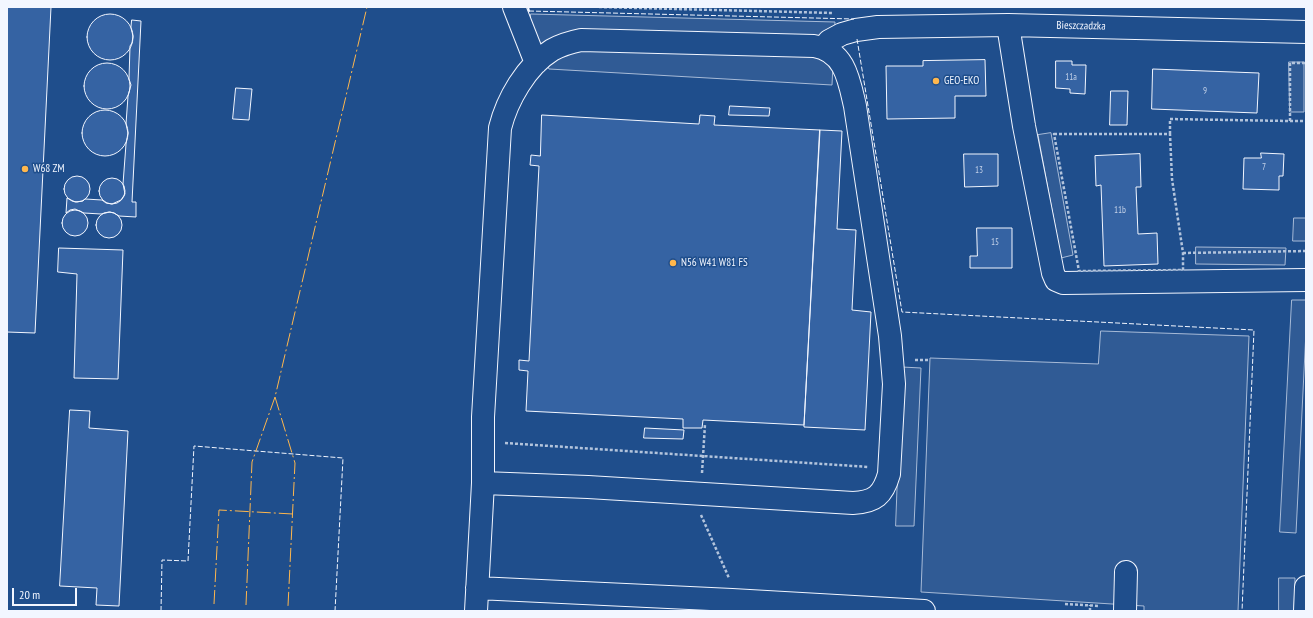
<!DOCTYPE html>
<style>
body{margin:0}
#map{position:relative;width:1313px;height:618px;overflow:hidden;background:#1f4e8c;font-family:"PT Sans Narrow",sans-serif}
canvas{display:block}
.frame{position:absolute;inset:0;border:8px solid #f2f6ff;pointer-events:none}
.scale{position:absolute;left:12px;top:588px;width:65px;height:18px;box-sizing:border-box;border:2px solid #f2f6ff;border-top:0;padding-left:5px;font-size:12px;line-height:14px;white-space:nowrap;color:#f2f6ff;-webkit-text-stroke:3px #1f4e8c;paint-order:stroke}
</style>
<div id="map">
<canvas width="1313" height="618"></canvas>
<div class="frame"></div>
<div class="scale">20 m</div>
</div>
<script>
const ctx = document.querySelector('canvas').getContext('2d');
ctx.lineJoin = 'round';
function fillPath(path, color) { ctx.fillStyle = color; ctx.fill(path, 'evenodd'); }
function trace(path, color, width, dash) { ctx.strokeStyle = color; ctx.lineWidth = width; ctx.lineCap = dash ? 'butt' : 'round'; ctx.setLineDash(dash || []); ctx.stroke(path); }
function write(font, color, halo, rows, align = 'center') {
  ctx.font = font + ' "PT Sans Narrow",sans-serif'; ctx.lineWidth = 3; ctx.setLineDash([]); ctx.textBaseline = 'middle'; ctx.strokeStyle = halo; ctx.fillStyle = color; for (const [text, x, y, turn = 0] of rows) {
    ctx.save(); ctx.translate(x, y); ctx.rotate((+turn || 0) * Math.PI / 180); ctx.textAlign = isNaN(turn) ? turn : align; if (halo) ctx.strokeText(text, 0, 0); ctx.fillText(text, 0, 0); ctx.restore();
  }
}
const built = new Path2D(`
 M531,14L835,22L832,85L549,69L530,34Z
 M1289,62H1304V112H1290Z
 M1051,133L1073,255L1061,258L1038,135Z
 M1294,218H1306V241H1293Z
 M1196,247L1286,248L1285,265L1196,264Z
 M1292,300H1306V331L1296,533L1280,532Z
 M1101,331L1249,336L1238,611H1144V606L921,592L930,358L1098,364Z
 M902,367L921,368L914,526H896Z
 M1279,578H1295L1294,611H1279Z`);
fillPath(built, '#305b95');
trace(built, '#a8bbd7', 1);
const building = new Path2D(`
 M7,7H51L35,333L7,332Z
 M87 37a23 23 0 1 1 46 0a23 23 0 1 1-46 0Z
 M132,20L141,21L132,202H136V217L119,216L114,213L110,212L101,214L84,213L75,209L70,210L66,213L67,198L75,202L83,201L85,199L102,200L106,203L112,204L121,200L125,194L123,184L126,144L128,133L126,124L128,96L131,85L129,79L130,46L132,43L133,36L131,28Z
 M985,60L986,96H955V118L887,119L886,66H923V61Z
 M1056,61H1072V65H1086L1085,94L1070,93V89L1056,88Z
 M84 86a23 23 0 1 1 46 0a23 23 0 1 1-46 0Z
 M1153,69L1259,73L1257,113L1152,109Z
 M236,88L252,89L249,120L233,119Z
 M1111,91H1128L1127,125H1110Z
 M730,106L770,108L769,116L729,115Z
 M82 133a23 23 0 1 1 46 0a23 23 0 1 1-46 0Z
 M542,115L699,124L700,115L715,116L714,125L820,130L804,425L703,420L702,428H683V419L526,411L528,371L519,370V360L529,361L539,166L530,165L531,155L540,156Z
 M820,130L842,131L837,229L856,230L852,310L871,312L865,430L804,427V425Z
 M1261,153L1284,154L1283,176H1279V190L1243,189L1244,158H1261Z
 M964,154H998V186L965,187Z
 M1140,154L1141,187H1136L1138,234L1157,233L1158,264L1104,266L1101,185L1096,186L1095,156Z
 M64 189a13 13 0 1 1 26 0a13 13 0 1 1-26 0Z
 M99 191a13 13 0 1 1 26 0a13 13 0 1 1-26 0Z
 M62 223a13 13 0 1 1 26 0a13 13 0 1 1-26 0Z
 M96 225a13 13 0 1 1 26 0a13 13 0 1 1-26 0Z
 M977,228H1012V268H970V256H977Z
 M59,248L123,250L118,379L74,378L77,274L58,272Z
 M70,410L90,411L89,428L128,431L119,606L96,605L97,588L60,586Z
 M645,428L684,430L683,439L644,438Z`);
fillPath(building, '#3563a3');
trace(building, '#f2f6ff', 1);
const minor = new Path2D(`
 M514,7L536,63
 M1008,25L1024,126L1053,273L1056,280L1063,283L1306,280
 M824,48L829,41L842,34L856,30L878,27L1008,25L1306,32
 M477,588L732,600L924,611
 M476,611L483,483L588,487L853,503C875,502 883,495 889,474L894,384L890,336L855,106C849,80 845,51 814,46L581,40C571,42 561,45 552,50C526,66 507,100 500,128L483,417V483
 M1125,611L1126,572
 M1305,611L1306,587`);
trace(minor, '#f2f6ff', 24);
trace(new Path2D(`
 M599,7L833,13
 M1290,121H1306
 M1054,134H1170L1172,179L1183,253V270L1079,271Z
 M1170,134V119L1290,121V63H1306
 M1183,253L1306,251
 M915,360H929
 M505,443L869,467
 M702,473L705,424
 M701,515L729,578
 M1065,604L1100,606
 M1090,611V605`), '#b3c4dc', 2.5, [3, 2]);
trace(minor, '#1f4e8c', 22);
trace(new Path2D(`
 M529,11L854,19
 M857,39L902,312L1254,330L1242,611
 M161,611L162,560L188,561L194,446L343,458L335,611`), '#f2f6ff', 1, [5, 2]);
trace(new Path2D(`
 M528,7L529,11`), '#f2f6ff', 2);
trace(new Path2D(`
 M275,397L295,463L288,606
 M214,604L219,510L293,514
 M246,605L252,462L275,397L367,7`), '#ffb74d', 1, [14, 3, 2, 3]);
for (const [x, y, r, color] of [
 [936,81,4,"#ffb74d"],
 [25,169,4,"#ffb74d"],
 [673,263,4,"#ffb74d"]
]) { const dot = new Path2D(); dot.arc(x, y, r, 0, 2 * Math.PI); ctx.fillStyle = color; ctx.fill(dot); trace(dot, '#1f4e8c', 1.5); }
write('9px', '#c3d1e8', null, [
 ["11a",1071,77],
 ["9",1205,91],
 ["7",1264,167],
 ["13",979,170],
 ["11b",1120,210],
 ["15",995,242]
]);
write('11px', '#f2f6ff', '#1f4e8c', [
 ["Bieszczadzka",1081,26,1]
]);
write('11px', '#f2f6ff', '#1f4e8c', [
 ["GEO-EKO",944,81],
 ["W68 ZM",33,169],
 ["N56 W41 W81 FS",681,263]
], 'left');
</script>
